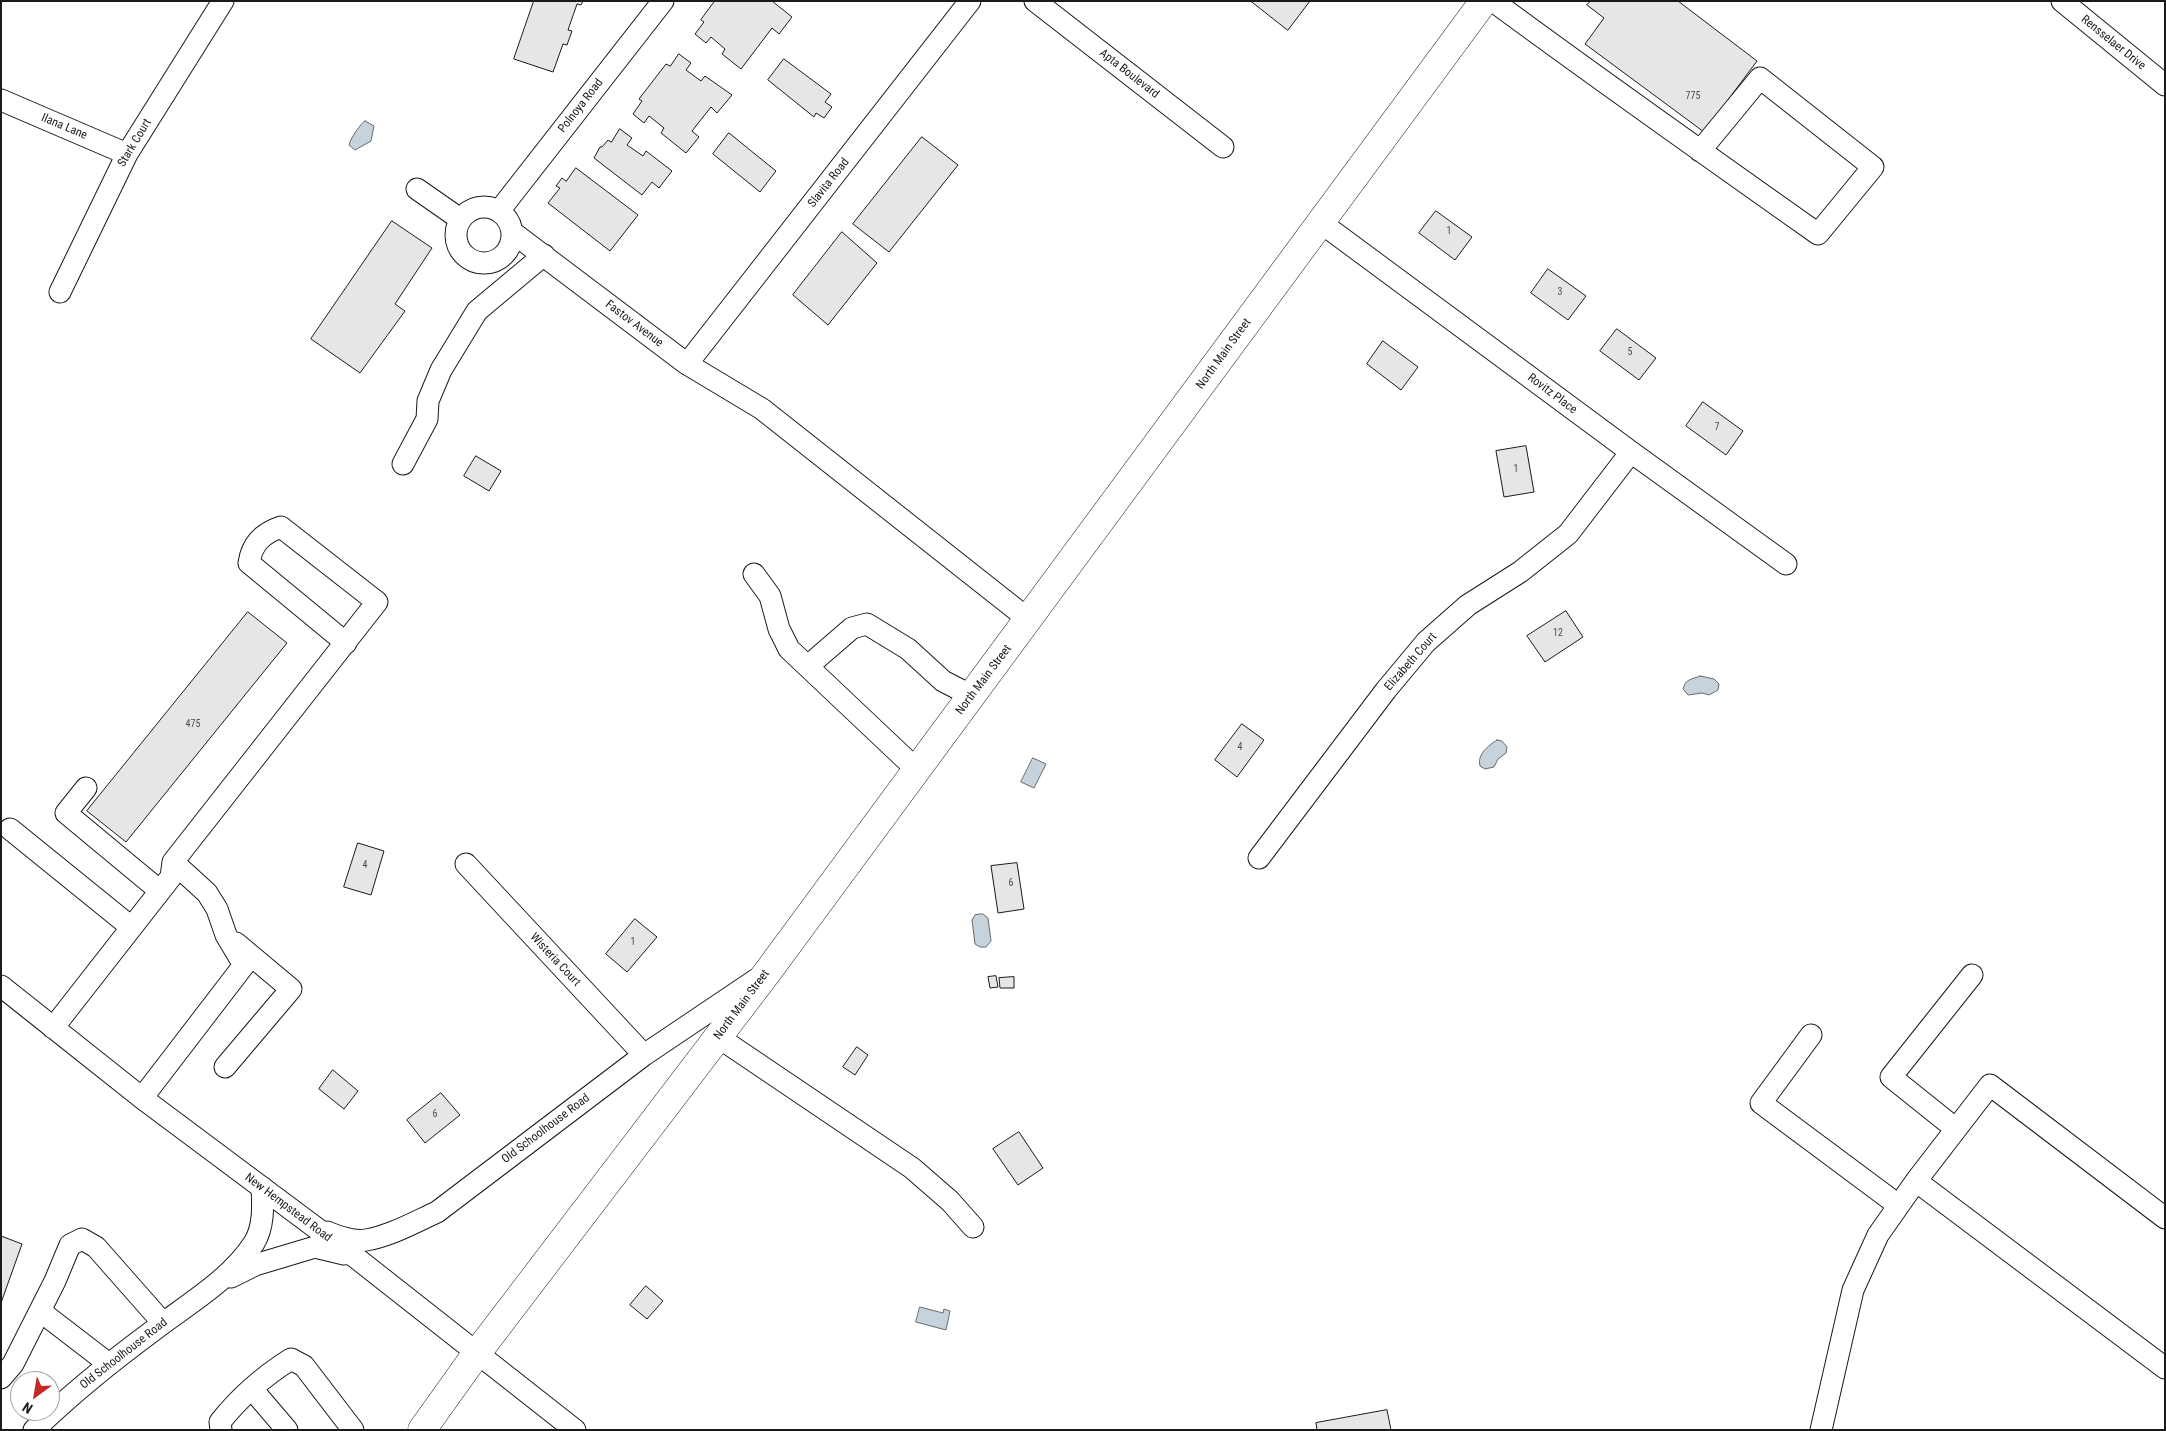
<!DOCTYPE html>
<style>
body{margin:0}
#map{position:relative;width:2166px;height:1431px;overflow:hidden;background:#fff;font-family:"Roboto Condensed",sans-serif}
canvas{display:block}
.frame{position:absolute;inset:0;border:2px solid #1a1a1a;pointer-events:none}
.north{position:absolute;left:10px;top:1371px;width:50px;height:50px;box-sizing:border-box;background:#fff;border:1px solid #a3a3a3;border-radius:50%;rotate:212deg;font-size:14px;font-weight:700;line-height:20px;text-align:center;color:#1a1a1a}
.north::after{content:'';display:block;margin:auto;width:18px;height:22px;background:#c62828;clip-path:polygon(50% 0,100% 100%,50% 72%,0 100%)}
</style>
<div id="map">
<canvas width="2166" height="1431"></canvas>
<div class="frame"></div>
<div class="north">N</div>
</div>
<script>
const ctx = document.querySelector('canvas').getContext('2d');
ctx.lineJoin = 'round';
function fillPath(path, color) { ctx.fillStyle = color; ctx.fill(path, 'evenodd'); }
function trace(path, color, width, dash) { ctx.strokeStyle = color; ctx.lineWidth = width; ctx.lineCap = dash ? 'butt' : 'round'; ctx.setLineDash(dash || []); ctx.stroke(path); }
function write(font, color, halo, rows, align = 'center') {
  ctx.font = font + ' "Roboto Condensed",sans-serif'; ctx.lineWidth = 4; ctx.setLineDash([]); ctx.textBaseline = 'middle'; ctx.strokeStyle = halo; ctx.fillStyle = color; for (const [text, x, y, turn = 0] of rows) {
    ctx.save(); ctx.translate(x, y); ctx.rotate((+turn || 0) * Math.PI / 180); ctx.textAlign = isNaN(turn) ? turn : align; if (halo) ctx.strokeText(text, 0, 0); ctx.fillText(text, 0, 0); ctx.restore();
  }
}
const water = new Path2D(`
 M365,121L374,126L371,141L355,150L349,145C350,139 361,123 365,121Z
 M1700,676L1714,679L1719,684L1718,690L1709,695L1702,693L1688,695L1683,689C1686,678 1691,680 1700,676Z
 M1497,740L1502,741L1507,747L1506,753L1498,759L1494,767L1485,769L1480,766C1477,754 1488,746 1497,740Z
 M1033,758L1046,764L1034,788L1021,782Z
 M983,914L988,918L991,941L986,947H980L975,944L972,920L975,915Z
 M920,1307L943,1313L944,1309L950,1311L946,1330L916,1322Z`);
fillPath(water, '#c6d2dc');
trace(water, '#6a6a6a', 1);
const building = new Path2D(`
 M534,1H583L581,5L577,4L568,30L572,31L567,45L563,44L553,72L514,59Z
 M715,1H772L792,17L779,34L772,28L741,69L722,54L725,49L711,37L706,43L695,34L704,22L701,20Z
 M1251,1H1310L1288,30Z
 M1591,1H1678L1757,61L1704,132L1585,44L1604,18L1587,5Z
 M679,54L691,63L686,70L701,81L705,76L732,95L717,113L711,107L692,131L699,137L686,153L661,133L664,128L649,116L644,123L633,114L642,101L639,99L666,64L670,66Z
 M784,59L831,94L825,102L832,107L824,118L816,113L814,117L768,80Z
 M620,129L632,138L627,145L643,156L646,151L672,171L659,188L652,182L642,195L594,158L600,147H602L608,140L611,142Z
 M729,133L776,171L760,192L713,154Z
 M922,137L958,165L889,252L853,224Z
 M576,168L638,215L610,251L548,203L560,188L556,186L562,178L566,181Z
 M1436,211L1472,237L1455,260L1419,233Z
 M392,221L432,248L395,304L405,311L360,373L311,339Z
 M842,232L877,263L828,325L793,295Z
 M1548,269L1586,296L1568,320L1531,293Z
 M1617,329L1656,358L1639,380L1600,351Z
 M1383,341L1418,367L1401,390L1367,364Z
 M1703,402L1743,431L1726,455L1686,426Z
 M1526,446L1534,492L1504,497L1496,451Z
 M476,456L501,471L489,491L464,476Z
 M1566,611L1583,637L1545,662L1527,636Z
 M248,612L287,643L126,842L87,811Z
 M1242,724L1264,740L1237,777L1215,760Z
 M358,843L384,851L371,895L344,887Z
 M1017,863L1024,909L998,913L991,866Z
 M635,919L657,937L627,972L606,954Z
 M996,976L998,987L990,988L988,977Z
 M1014,977V988H1000L999,978Z
 M857,1047L868,1055L855,1075L843,1067Z
 M333,1070L358,1091L344,1109L319,1089Z
 M441,1093L460,1115L425,1143L407,1120Z
 M1019,1132L1043,1168L1018,1185L993,1149Z
 M1,1236L22,1244L1,1303Z
 M646,1286L663,1301L647,1319L630,1305Z
 M1387,1410L1391,1430H1317L1316,1423Z`);
fillPath(building, '#e6e6e6');
trace(building, '#1a1a1a', 1);
const minor = new Path2D(`
 M1035,1L1223,147
 M1493,1C1600,80 1709,157 1818,234L1873,167L1760,78L1700,151
 M2062,1L2165,85
 M1,100L127,154
 M417,189L460,219
 M456 235a28 28 0 1 1 56 0a28 28 0 1 1-56 0Z
 M499,211L663,1
 M1320,222L1631,452L1786,564
 M512,232L687,364L762,409L1028,619
 M60,292L127,154L223,1
 M687,364L970,1
 M403,464L427,419L428,401L441,370L477,311L544,255
 M754,574L770,596L779,629L789,649L917,770
 M808,666L852,628L867,624L908,649L943,681L972,696
 M86,788L66,813L160,891
 M10,829L131,927
 M1259,858L1386,690L1426,642L1468,605L1520,572L1568,534L1631,452
 M466,864L644,1055
 M1,986L142,1098L355,1257L575,1430
 M53,1028L171,877L173,862L377,602L281,527C263,533 252,543 249,563L346,643
 M1811,1035L1761,1103L1898,1205
 M718,1037L912,1168L950,1201L973,1227
 M225,1067L291,989L236,943
 M142,1098L244,965L226,935L217,909L207,893L173,862
 M1956,1129L1891,1077L1972,975
 M1916,1181L2165,1368
 M327,1232C339,1237 353,1242 366,1240C390,1236 415,1222 437,1212L644,1055L757,979
 M231,1277L255,1265L315,1247L344,1254
 M40,1311L109,1364
 M1,1378L13,1364L55,1281L70,1245L82,1239L96,1247L163,1323
 M252,1389L287,1430
 M34,1430C71,1394 112,1361 154,1330C188,1304 230,1280 254,1243C264,1227 263,1206 262,1187
 M221,1430L220,1422C239,1398 264,1376 291,1359L304,1366L353,1430
 M1821,1430L1853,1290L1878,1235L1916,1181L1990,1085L2165,1218`);
const major = new Path2D(`
 M422,1430L477,1353L766,974L1484,1`);
trace(minor, '#1a1a1a', 23);
trace(major, '#1a1a1a', 29);
trace(minor, '#fff', 21);
trace(major, '#fff', 28);
write('10px', '#4d4d4d', null, [
 ["775",1693,96],
 ["1",1449,231],
 ["3",1560,292],
 ["5",1630,352],
 ["7",1717,427],
 ["1",1516,469],
 ["12",1558,633],
 ["475",193,724],
 ["4",1240,747],
 ["4",365,865],
 ["6",1011,883],
 ["1",633,942],
 ["6",435,1114]
]);
write('12px', '#1a1a1a', '#fff', [
 ["Rensselaer Drive",2113,43,39],
 ["Apta Boulevard",1129,74,38],
 ["Polnoya Road",581,106,-52],
 ["Ilana Lane",64,127,23],
 ["Stark Court",135,143,-59],
 ["Slavita Road",829,183,-52],
 ["Fastov Avenue",634,324,37],
 ["North Main Street",1224,354,-54],
 ["Rovitz Place",1552,394,37],
 ["Elizabeth Court",1411,662,-49],
 ["North Main Street",984,680,-53],
 ["Wisteria Court",555,960,47],
 ["North Main Street",742,1005,-53],
 ["Old Schoolhouse Road",546,1129,-37],
 ["New Hempstead Road",288,1208,37],
 ["Old Schoolhouse Road",124,1354,-38]
]);
</script>
